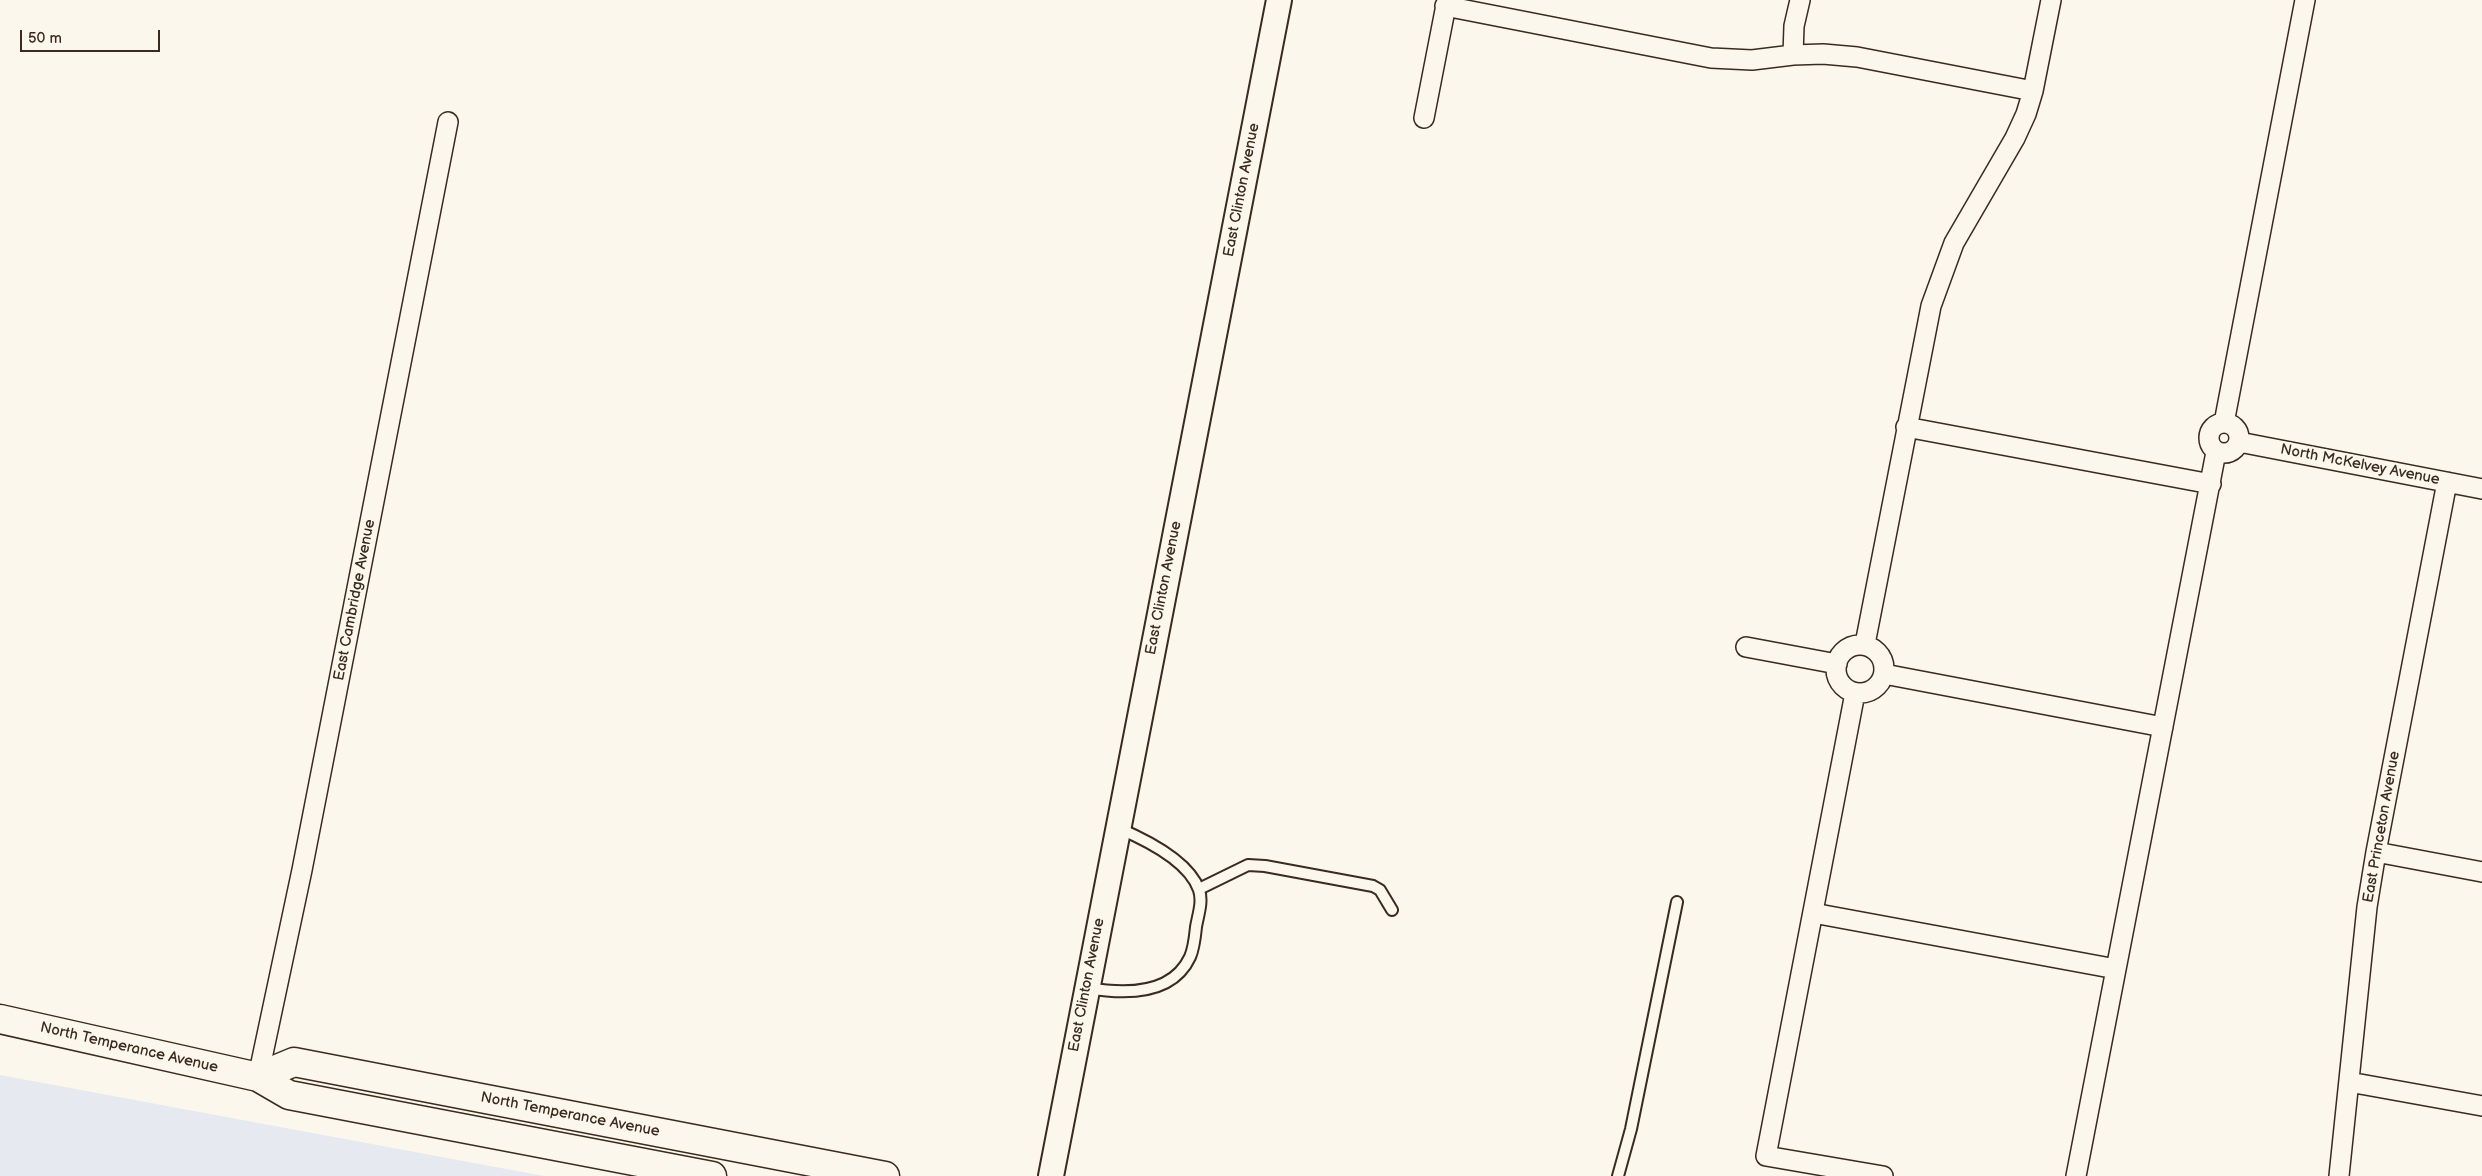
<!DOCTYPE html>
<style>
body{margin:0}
#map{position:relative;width:2482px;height:1176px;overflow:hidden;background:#fbf7ec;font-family:"Balsamiq Sans",sans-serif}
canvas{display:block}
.scale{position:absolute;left:20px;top:30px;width:140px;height:22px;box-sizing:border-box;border:2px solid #3b2a1e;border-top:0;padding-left:6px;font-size:15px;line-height:18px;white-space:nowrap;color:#3b2a1e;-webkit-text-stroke:4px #fbf7ec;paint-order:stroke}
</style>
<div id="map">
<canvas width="2482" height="1176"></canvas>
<div class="scale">50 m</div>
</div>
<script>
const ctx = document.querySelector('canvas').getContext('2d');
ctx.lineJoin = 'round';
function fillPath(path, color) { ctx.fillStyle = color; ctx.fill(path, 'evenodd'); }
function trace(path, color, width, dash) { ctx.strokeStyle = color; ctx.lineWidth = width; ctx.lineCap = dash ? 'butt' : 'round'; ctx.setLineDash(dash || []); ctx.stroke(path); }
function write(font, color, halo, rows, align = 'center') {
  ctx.font = font + ' "Balsamiq Sans",sans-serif'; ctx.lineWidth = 4; ctx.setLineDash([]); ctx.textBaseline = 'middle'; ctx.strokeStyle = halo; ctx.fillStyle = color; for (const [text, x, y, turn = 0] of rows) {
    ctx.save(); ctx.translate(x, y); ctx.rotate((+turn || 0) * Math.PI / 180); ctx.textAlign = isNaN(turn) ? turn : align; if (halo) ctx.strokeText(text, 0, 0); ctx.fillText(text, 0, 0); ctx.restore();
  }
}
fillPath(new Path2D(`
 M0,1075L544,1176H0Z`), '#e6e9f0');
const service = new Path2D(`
 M1199,889L1248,865L1265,866L1373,886L1380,890L1392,910
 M1088,988C1123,994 1172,996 1190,957C1194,948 1195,937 1196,927C1198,915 1203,902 1199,890C1189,861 1144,839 1118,828
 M1618,1176L1631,1129L1677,902`);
const minor = new Path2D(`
 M1445,6L1711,58L1752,60L1793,55L1823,54L1857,57L2033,91
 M1793,55L1794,26L1800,0
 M1424,118L1447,0
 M2209 438a15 15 0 1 1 30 0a15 15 0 1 1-30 0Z
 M2224,423L2305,0
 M1906,427L2211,484
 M2239,442L2482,489
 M1865,644L1931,306L1954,243L2015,138L2026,114L2033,91L2051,0
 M1836 669a24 24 0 1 1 48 0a24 24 0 1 1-48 0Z
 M1746,647L1837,664
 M1884,674L2163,727
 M1855,693L1766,1156L1883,1176
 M2376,852L2482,872
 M1813,913L2116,969
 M258,1077L302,870L448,122
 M2349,1082L2482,1106
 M2076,1176L2216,452
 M2339,1176L2367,907L2376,852L2447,482`);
const tertiary = new Path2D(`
 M1051,1176L1279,0`);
const secondary = new Path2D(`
 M0,1019L258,1077L289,1095L712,1176
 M258,1077L294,1062L885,1176`);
trace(service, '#3b2a1e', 14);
trace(minor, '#3b2a1e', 22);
trace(tertiary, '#3b2a1e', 28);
trace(secondary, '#3b2a1e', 31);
trace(service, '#fbf7ec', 10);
trace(minor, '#fbf7ec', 19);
trace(tertiary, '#fbf7ec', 24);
trace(secondary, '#fbf7ec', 28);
write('15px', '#3b2a1e', '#fbf7ec', [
 ["East Clinton Avenue",1242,190,-79],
 ["North McKelvey Avenue",2360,465,11],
 ["East Clinton Avenue",1164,588,-79],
 ["East Cambridge Avenue",355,600,-79],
 ["East Princeton Avenue",2382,827,-80],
 ["East Clinton Avenue",1087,985,-79],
 ["North Temperance Avenue",129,1048,13],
 ["North Temperance Avenue",570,1115,11]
]);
</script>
